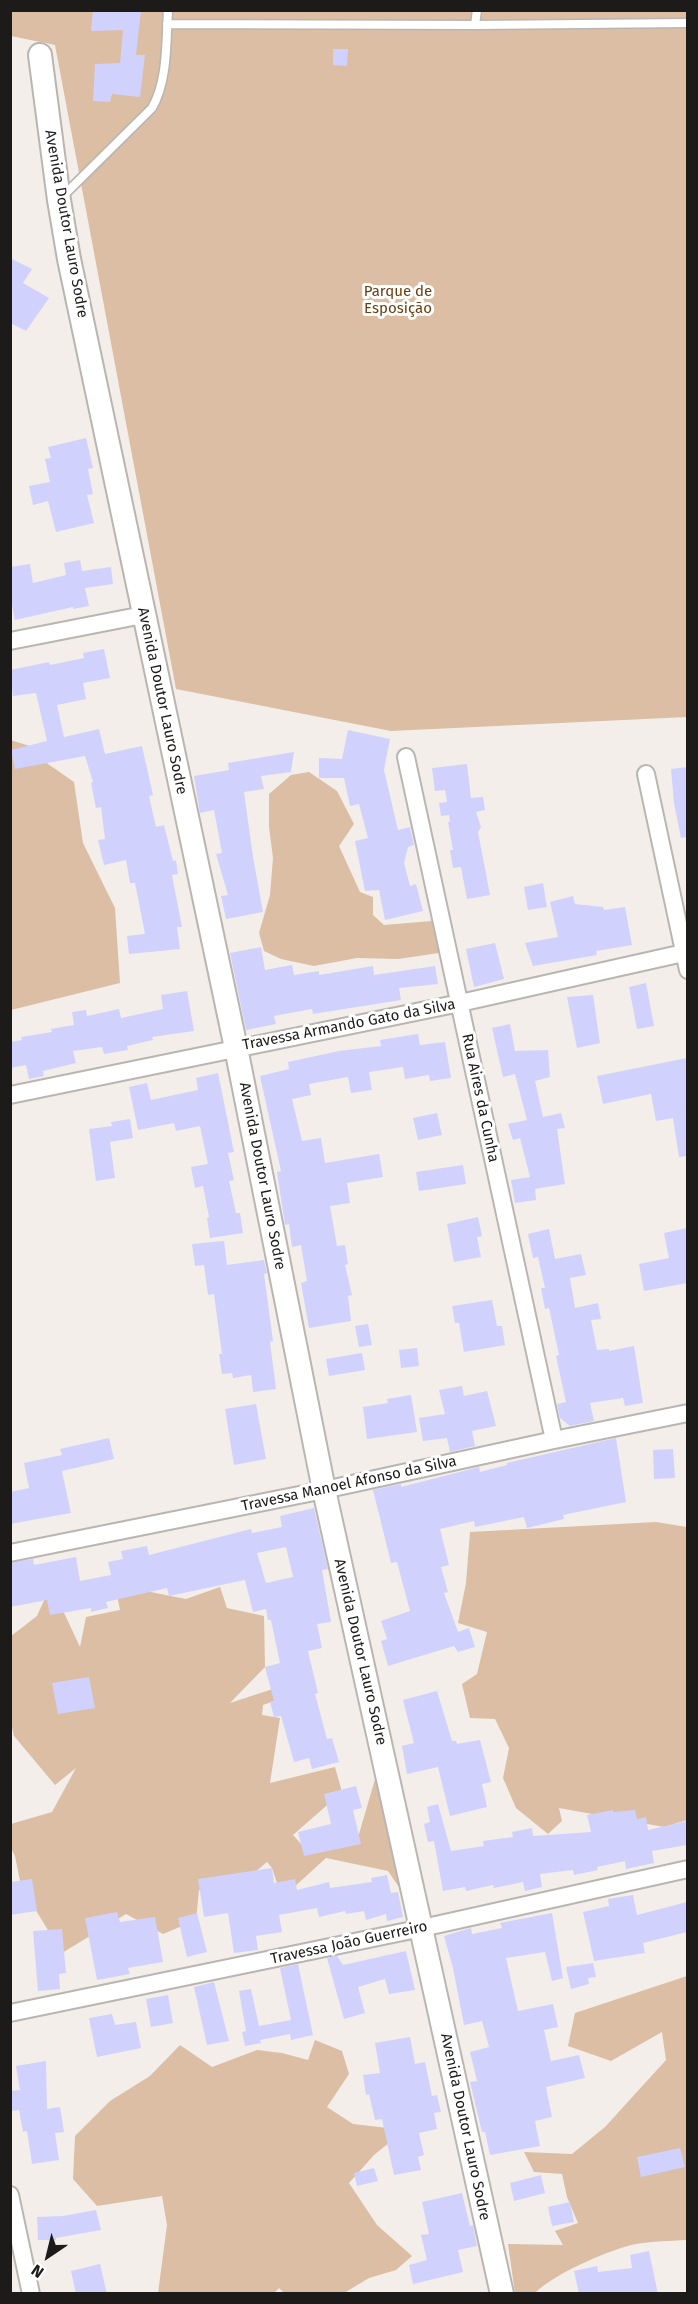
<!DOCTYPE html>
<meta charset="utf-8">
<style>
body{margin:0}
#map{position:relative;width:698px;height:2304px;overflow:hidden;background:#f3eee9;font-family:"Fira Sans",sans-serif}
canvas{display:block}
.frame{position:absolute;inset:0;border:12px solid #1c1b19;pointer-events:none}
.north{position:absolute;left:18px;top:2226px;width:60px;height:60px;-webkit-text-stroke:4px #fff;paint-order:stroke;rotate:215deg;font-size:16px;font-weight:700;line-height:24px;text-align:center;color:#1c1b19}
.north::after{content:'';display:block;margin:auto;width:21px;height:27px;background:#1c1b19;clip-path:polygon(50% 0,100% 100%,50% 72%,0 100%)}
</style>
<div id="map">
<canvas width="698" height="2304"></canvas>
<div class="frame"></div>
<div class="north">N</div>
</div>
<script>
const ctx = document.querySelector('canvas').getContext('2d');
ctx.lineJoin = 'round';
function fillPath(path, color) { ctx.fillStyle = color; ctx.fill(path, 'evenodd'); }
function trace(path, color, width, dash) { ctx.strokeStyle = color; ctx.lineWidth = width; ctx.lineCap = dash ? 'butt' : 'round'; ctx.setLineDash(dash || []); ctx.stroke(path); }
function write(font, color, halo, rows, align = 'center') {
  ctx.font = font + ' "Fira Sans",sans-serif'; ctx.lineWidth = 6; ctx.setLineDash([]); ctx.textBaseline = 'middle'; ctx.strokeStyle = halo; ctx.fillStyle = color; for (const [text, x, y, turn = 0] of rows) {
    ctx.save(); ctx.translate(x, y); ctx.rotate((+turn || 0) * Math.PI / 180); ctx.textAlign = isNaN(turn) ? turn : align; if (halo) ctx.strokeText(text, 0, 0); ctx.fillText(text, 0, 0); ctx.restore();
  }
}
fillPath(new Path2D(`
 M11,10L687,11V717L391,731L176,689L55,45L11,36Z
 M10,740L30,746L48,764L74,782L83,843L115,908L120,983L11,1010Z
 M309,772L337,791L354,824L339,846L360,892L373,897V915L384,925L432,921L439,953L398,959L357,958L314,966L281,959L264,951L259,933L270,895L273,858L269,827V794L291,775Z
 M656,1522L687,1527V1820L664,1827L559,1808L562,1821L548,1834L516,1808L503,1778L509,1748L495,1719L470,1718L462,1684L477,1674L487,1632L458,1623L466,1583L470,1532Z
 M51,1585L80,1647L86,1617L120,1610L115,1585L186,1599L220,1587L227,1608L264,1616L265,1667L230,1703L288,1684L291,1695L263,1705L262,1715L280,1718L270,1783L335,1767L342,1792L293,1835L303,1846L359,1834L376,1776L403,1893L388,1871L326,1858L282,1898L272,1868L267,1862L229,1894L199,1890L196,1920L163,1934L126,1914L62,1953L21,1886L15,1856L11,1848V1824L52,1812L76,1768L55,1785L14,1736L11,1723V1636L37,1616Z
 M687,1976V2240C669,2241 649,2241 631,2245C605,2252 553,2274 534,2294L515,2293L508,2244L563,2245L555,2231L578,2223L567,2197L562,2174L534,2172L524,2152L572,2154L605,2127L666,2060L662,2032L611,2061L568,2046L575,2013Z
 M315,2040L342,2051L349,2074L327,2107L353,2124L405,2130L374,2155L349,2183L377,2225L412,2256L396,2270L369,2278L344,2293H284L279,2288L273,2294L158,2293L167,2225L162,2196L97,2206L73,2179L75,2136L110,2101L150,2076L180,2045L212,2067L257,2050L282,2053L308,2060Z`), '#dbbea4');
fillPath(new Path2D(`
 M93,10H141L136,55H145L140,97L112,94L110,102L93,101L95,64L120,63L123,30L91,31Z
 M333,49H348L347,66L333,65Z
 M10,258L32,269L23,283L49,298L26,331L10,323Z
 M86,438L93,468L88,469L93,494L87,495L94,523L56,532L48,501L33,505L29,486L50,482L45,459L51,458L48,447Z
 M80,560L82,571L111,567L113,584L85,588L89,606L73,609V607L15,620L10,596V567L30,564L33,583L66,575L64,563Z
 M104,649L110,678L83,683L86,699L57,705L64,737L99,729L105,754L142,746L153,795L149,796L156,827L164,825L173,861L176,860L178,874L172,875L182,927H177L180,949L129,954L127,936L145,934L135,883H130L126,860L104,865L98,840L105,839L101,807L96,808L91,783L93,782L85,756L15,769L11,750L47,741L36,693L13,696L10,670L49,662L50,665L84,658L83,653Z
 M348,730L390,739L384,770L398,830L410,827L414,845L408,847L404,863L410,886L416,884L423,911L385,920L379,890L365,891L355,841L368,838L359,804L350,806L344,778H319V758L342,759Z
 M294,752L291,772L261,776L264,789L244,792L253,857L263,912L226,919L221,896L228,895L216,854L222,853L214,810L200,813L194,776L229,770L228,763Z
 M467,764L471,798L483,797L485,810L476,812L481,827L478,832L490,895L467,899L461,867L453,868L450,850H453L448,822H450L449,815L441,816L439,803L447,802L445,790L435,791L432,768Z
 M687,767V837L681,838L674,803L671,769Z
 M543,883L547,907L528,910L524,887Z
 M573,896L575,904L603,907L604,910L625,907L632,945L596,951L597,955L533,966L525,943L558,937L550,902Z
 M495,943L504,979L474,987L466,949Z
 M261,947L265,970L292,965L294,975L319,971V975L373,966L374,975L435,966L438,984L399,988L401,1000L313,1014L312,1009L274,1016L276,1024L246,1030L230,953Z
 M646,983L654,1026L637,1029L629,987Z
 M187,991L194,1031L152,1037L153,1040L127,1046L128,1050L104,1054L102,1047L73,1051L76,1063L43,1071L44,1076L29,1079L26,1065L10,1068V1042L22,1040L21,1037L52,1032L51,1029L74,1025L72,1012L86,1010L87,1016L119,1009L121,1018L163,1009L161,995Z
 M593,995L600,1043L577,1048L567,997Z
 M510,1024L515,1051L548,1050L550,1077L535,1081L543,1117L561,1113L565,1128L557,1129L565,1184L535,1189L536,1200L515,1203L511,1180L530,1177L520,1138L513,1140L508,1124L527,1120L515,1074L503,1077L492,1028Z
 M418,1034L420,1045L445,1042L451,1078L430,1081L429,1075L405,1079L403,1067L369,1072L372,1090L351,1093L348,1077L309,1084L311,1095L292,1099L302,1141L321,1138L325,1163L379,1154L383,1177L347,1183L350,1203L330,1206L337,1246L345,1245L348,1264L345,1265L352,1295L348,1296L351,1321L309,1328L301,1283L307,1281L301,1245L292,1247L289,1224L285,1225L277,1172L281,1171L260,1076L289,1069L288,1062L339,1051L381,1046L380,1040Z
 M687,1058V1156L679,1157L673,1118L656,1121L651,1094L603,1104L597,1076Z
 M218,1073L234,1152L228,1153L234,1180L229,1181L236,1213H240L243,1233L210,1238L207,1218L209,1217L203,1186L195,1188L191,1167L208,1164L200,1126L176,1131L174,1123L138,1130L129,1087L147,1083L151,1100L198,1090L196,1078Z
 M437,1113L442,1135L418,1140L413,1118Z
 M130,1119L133,1138L110,1142L115,1178L96,1181L89,1129L112,1126L111,1122Z
 M463,1165L466,1184L419,1191L416,1172Z
 M478,1217L482,1236L477,1237L481,1257L454,1262L447,1224Z
 M687,1228V1283L644,1291L639,1264L669,1258L664,1233Z
 M549,1229L555,1259L581,1254L586,1275L570,1278L575,1308L598,1303L601,1319L591,1320L597,1350L609,1349V1351L634,1346L643,1403L625,1406L623,1398L590,1403L594,1421L570,1426L560,1418L557,1404L566,1402L556,1356L559,1355L549,1308L545,1309L541,1288H545L538,1257L533,1258L528,1234Z
 M224,1241L227,1265L264,1260L267,1273L264,1274L273,1341L270,1342L276,1389L253,1392L251,1375L233,1378L232,1373L222,1374L219,1354H222L214,1294L208,1295L204,1265L195,1266L192,1244Z
 M492,1300L497,1326H502L505,1345L464,1352L459,1323H455L452,1306Z
 M368,1324L372,1345L359,1347L355,1326Z
 M417,1348L419,1366L401,1368L399,1350Z
 M362,1353L365,1370L329,1376L326,1359Z
 M462,1386L464,1396L487,1391L496,1426L472,1431L475,1446L450,1452L447,1438L423,1441L419,1418L445,1414L439,1390Z
 M411,1395L417,1432L367,1439L363,1407L388,1403L387,1399Z
 M256,1404L266,1459L234,1465L225,1409Z
 M109,1438L114,1459L62,1471L71,1513L10,1524V1492L29,1488L24,1463L62,1455L60,1449Z
 M616,1438L626,1502L563,1515L564,1519L527,1528L524,1517L475,1527L474,1521L440,1529L449,1565L441,1567L448,1592L444,1593L458,1632L469,1628L475,1647L458,1652L454,1646L388,1666L381,1641L387,1639L381,1621L410,1611L397,1562L391,1563L373,1490L401,1484V1487L479,1467L480,1472L507,1465V1463Z
 M673,1449L675,1478L654,1479L653,1450Z
 M314,1508L328,1569L322,1570L331,1622L317,1624L322,1648L308,1651L318,1693L315,1694L327,1739L332,1738L339,1762L312,1769L309,1758L294,1762L281,1716L274,1717L270,1702L274,1701L265,1667L280,1663L271,1620H268L266,1609L253,1612L245,1580L169,1596L167,1588L106,1602L108,1608L91,1612V1608L50,1615L47,1600L10,1607V1563L33,1559L34,1565L76,1557L80,1581L111,1575L108,1562L123,1559L121,1551L147,1546L149,1555L251,1529L252,1533L282,1527L280,1516ZM286,1547L293,1577L266,1583L257,1553Z
 M89,1677L95,1708L58,1714L52,1683Z
 M437,1691L452,1741H456L457,1744L480,1740L491,1782L482,1784L487,1807L450,1816L438,1767L407,1774L402,1746L414,1743L403,1700Z
 M356,1786L362,1808L353,1810L361,1844L304,1856L298,1832L331,1824L324,1794Z
 M438,1804L451,1851L484,1846L483,1841L513,1837L512,1832L532,1828L533,1836L591,1832L587,1815L613,1810V1812L635,1810L637,1819L646,1817L648,1830L687,1821V1845L652,1851L654,1863L626,1869L625,1861L597,1867L598,1870L574,1875L573,1870L540,1874L542,1887L525,1891L523,1882L494,1888L493,1885L466,1891L465,1887L443,1891L434,1841L428,1842L424,1824L430,1822L427,1807Z
 M272,1868L274,1883L295,1879L297,1890L329,1882L330,1888L372,1882L371,1878L387,1875L391,1893L398,1892L403,1917L387,1921L386,1914L366,1920L364,1911L346,1914L345,1911L319,1917L317,1908L279,1915L282,1932L256,1936L258,1950L234,1953L228,1913L204,1917L198,1879Z
 M32,1879L37,1911L10,1915V1882Z
 M633,1895L637,1915L687,1902V1932L643,1943L645,1953L594,1961L583,1912L609,1906L608,1899Z
 M117,1912L120,1922L155,1917L163,1962L128,1968L130,1974L97,1980L85,1918Z
 M197,1913L207,1952L187,1957L178,1918Z
 M552,1913L563,1978L552,1981L545,1952L506,1958L518,2011L553,2004L558,2027L544,2030L551,2061L579,2055L585,2078L546,2087L552,2117L535,2121L540,2146L490,2155L485,2132H482L470,2082L477,2081L470,2052L489,2047L482,2021L464,2025L453,1968L444,1936L471,1928L472,1934L502,1928L500,1923Z
 M62,1929L66,1973L59,1974L60,1989L38,1991L33,1931Z
 M406,1951L415,1990L389,1994L385,1979L358,1987L365,2013L344,2019L327,1958L337,1956L343,1965Z
 M593,1963L596,1977L588,1978L589,1984L571,1989L566,1967Z
 M298,1964L313,2035L291,2040L290,2034L260,2040L261,2043L245,2046L242,2032L246,2031L239,1991L251,1989L259,2026L291,2020L280,1968Z
 M214,1982L229,2041L207,2045L194,1987Z
 M168,1995L173,2023L151,2027L146,1999Z
 M112,2014L115,2025L136,2022L141,2048L97,2057L89,2018Z
 M410,2037L415,2064L425,2062L432,2096L437,2095L441,2112L434,2113L437,2129L419,2133L424,2155L418,2157L421,2170L394,2175L382,2119L375,2120L369,2094L366,2095L363,2075L380,2073L375,2043Z
 M46,2061L47,2109L60,2107L64,2132L55,2133L59,2160L32,2164L27,2131L23,2132L19,2110L12,2111L10,2091L20,2090L16,2066Z
 M680,2148L685,2167L641,2177L637,2157Z
 M374,2168L378,2181L357,2186L354,2173Z
 M541,2175L545,2193L514,2201L510,2183Z
 M462,2193L470,2226L473,2225L477,2246L458,2250L463,2272L413,2284L409,2265L427,2260L421,2235L429,2234L422,2202Z
 M570,2202L574,2222L552,2226L548,2207Z
 M96,2210L101,2230L56,2238V2240H38L37,2217L63,2216Z
 M649,2251L658,2294H579L574,2271L597,2266L598,2272L632,2268L630,2255Z
 M100,2264L107,2294H76L71,2271Z`), '#d0d2fd');
const lane = new Path2D(`
 M167,24L475,25L688,23
 M475,25L477,10
 M63,196L152,108C168,80 166,42 168,10`);
const street = new Path2D(`
 M10,641L143,615
 M406,757L554,1440
 M646,774L688,970
 M10,1095L460,1003L688,952
 M10,1553L324,1490L554,1440L688,1413
 M10,2013L422,1928L688,1869
 M10,2195L31,2294`);
const secondary = new Path2D(`
 M40,55L59,200L69,259L236,1048L324,1490L502,2294`);
trace(lane, '#bab5b1', 11);
trace(street, '#bab5b1', 20);
trace(secondary, '#bab5b1', 26);
trace(lane, '#fff', 8);
trace(street, '#fff', 16);
trace(secondary, '#fff', 22);
write('15px', '#1c1b19', '#fff', [
 ["Avenida Doutor Lauro Sodre",66,224,80],
 ["Avenida Doutor Lauro Sodre",162,701,78],
 ["Travessa Armando Gato da Silva",349,1025,-11],
 ["Rua Aires da Cunha",480,1098,78],
 ["Avenida Doutor Lauro Sodre",262,1176,79],
 ["Travessa Manoel Afonso da Silva",349,1484,-12],
 ["Avenida Doutor Lauro Sodre",360,1652,77],
 ["Travessa João Guerreiro",349,1943,-12],
 ["Avenida Doutor Lauro Sodre",465,2127,78]
]);
write('15px', '#683f0d', '#fff', [
 ["Parque de",398,292],
 ["Esposição",398,309]
]);
</script>
